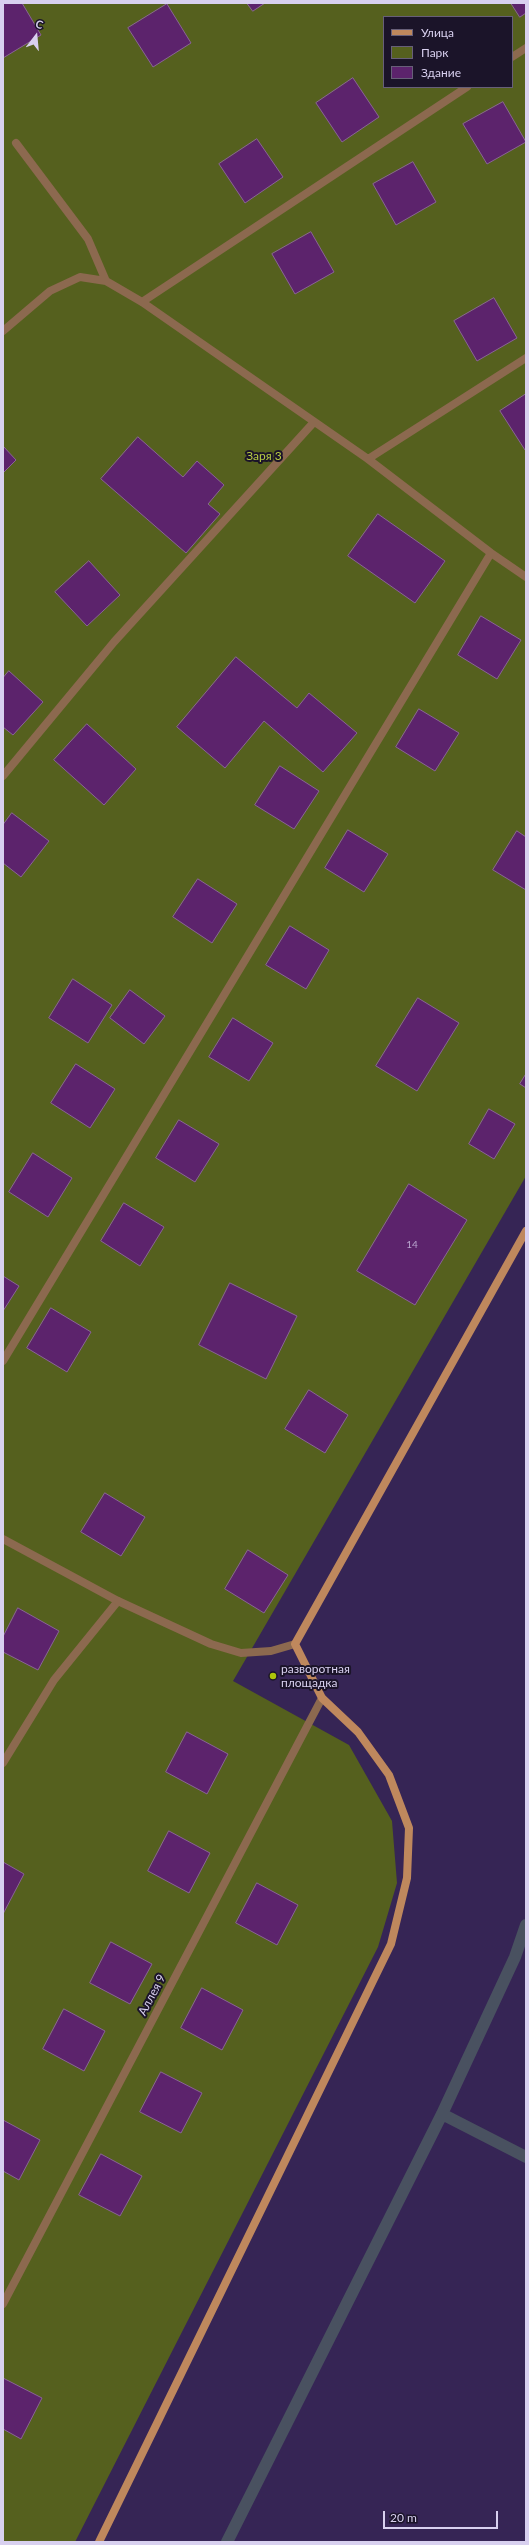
<!DOCTYPE html>
<meta charset="utf-8">
<style>
body{margin:0}
#map{position:relative;width:529px;height:2545px;overflow:hidden;background:#362555;font-family:Lato,sans-serif}
canvas{display:block}
.frame{position:absolute;inset:0;border:4px solid #d8d0ef;pointer-events:none}
.legend{position:absolute;left:383px;top:16px;width:130px;height:72px;box-sizing:border-box;background:#1b1429;border:1px solid #675f78;margin:0;padding:5px 7px;list-style:none;font-size:12px;color:#d8d0ef}
.legend li{display:flex;align-items:center;gap:8px;height:20px}
.legend b{width:20px;border:1px solid #675f78}
.north{position:absolute;left:16px;top:16px;width:40px;height:40px;-webkit-text-stroke:3px #1b1429;paint-order:stroke;rotate:16deg;font-size:11px;font-weight:700;line-height:16px;text-align:center;color:#d8d0ef}
.north::after{content:'';display:block;margin:auto;width:14px;height:18px;background:#d8d0ef;clip-path:polygon(50% 0,100% 100%,50% 72%,0 100%)}
.scale{position:absolute;left:383px;top:2511px;width:115px;height:18px;box-sizing:border-box;border:2px solid #d8d0ef;border-top:0;padding-left:5px;font-size:12px;line-height:14px;white-space:nowrap;color:#d8d0ef;-webkit-text-stroke:3px #1b1429;paint-order:stroke}
</style>
<div id="map">
<canvas width="529" height="2545"></canvas>
<div class="frame"></div>
<ul class="legend">
<li><b style="height:5px;background:#bf885d"></b>Улица</li>
<li><b style="height:11px;background:#55601e"></b>Парк</li>
<li><b style="height:11px;background:#5c236c"></b>Здание</li>
</ul>
<div class="north">С</div>
<div class="scale">20 m</div>
</div>
<script>
const ctx = document.querySelector('canvas').getContext('2d');
ctx.lineJoin = 'round';
function fillPath(path, color) { ctx.fillStyle = color; ctx.fill(path, 'evenodd'); }
function trace(path, color, width, dash) { ctx.strokeStyle = color; ctx.lineWidth = width; ctx.lineCap = dash ? 'butt' : 'round'; ctx.setLineDash(dash || []); ctx.stroke(path); }
function write(font, color, halo, rows, align = 'center') {
  ctx.font = font + ' Lato,sans-serif'; ctx.lineWidth = 4; ctx.setLineDash([]); ctx.textBaseline = 'middle'; ctx.strokeStyle = halo; ctx.fillStyle = color; for (const [text, x, y, turn = 0] of rows) {
    ctx.save(); ctx.translate(x, y); ctx.rotate((+turn || 0) * Math.PI / 180); ctx.textAlign = isNaN(turn) ? turn : align; if (halo) ctx.strokeText(text, 0, 0); ctx.fillText(text, 0, 0); ctx.restore();
  }
}
fillPath(new Path2D(`
 M3,3H526V1176L233,1681L349,1745L392,1821L397,1883L378,1947L75,2542H3ZM384,17H512V87H384Z`), '#55601e');
trace(new Path2D(`
 M442,2114L526,2157
 M227,2542L442,2114L515,1957L526,1925`), '#495160', 12);
const building = new Path2D(`
 M3,3H22L41,35L3,58Z
 M247,3H265L253,11Z
 M511,3H526V13L520,17Z
 M167,4L191,43L153,67L128,28Z
 M353,78L379,117L342,142L316,103Z
 M503,102L526,142L487,164L463,124Z
 M257,139L283,177L245,203L219,164Z
 M413,162L436,202L396,225L373,184Z
 M311,232L334,272L295,294L272,254Z
 M494,298L517,338L477,361L454,321Z
 M526,394V449L525,450L500,411Z
 M138,437L183,477L197,461L224,485L208,504L220,514L186,553L101,479Z
 M3,446L16,460L3,473Z
 M378,514L445,561L415,603L348,556Z
 M89,561L120,595L87,626L55,592Z
 M481,616L521,640L497,679L458,655Z
 M236,657L297,708L309,693L357,733L323,772L264,721L225,768L177,727Z
 M9,671L43,702L13,735L3,727V678Z
 M419,709L459,733L435,771L396,747Z
 M87,724L136,769L104,805L54,760Z
 M280,766L319,791L294,829L255,805Z
 M12,813L49,841L21,877L3,863V825Z
 M348,830L388,854L364,892L325,868Z
 M517,831L526,837V890L493,870Z
 M198,879L237,904L212,943L173,917Z
 M290,926L329,950L306,989L266,965Z
 M73,979L112,1005L88,1043L49,1018Z
 M130,990L165,1016L144,1044L110,1018Z
 M418,998L459,1023L417,1091L376,1066Z
 M233,1018L273,1043L249,1081L209,1057Z
 M76,1064L115,1089L90,1128L51,1103Z
 M526,1074V1088L520,1084Z
 M489,1109L515,1124L494,1159L469,1144Z
 M179,1120L219,1144L195,1182L156,1158Z
 M33,1153L72,1178L48,1217L9,1192Z
 M409,1184L467,1220L415,1305L357,1271Z
 M124,1203L164,1227L140,1266L101,1241Z
 M3,1276L19,1286L3,1311Z
 M230,1283L297,1316L266,1379L199,1345Z
 M51,1308L91,1332L67,1372L27,1348Z
 M309,1390L348,1415L325,1453L285,1429Z
 M105,1493L145,1517L121,1556L81,1532Z
 M248,1550L288,1575L264,1613L225,1589Z
 M18,1608L59,1631L38,1670L3,1652V1637Z
 M187,1732L228,1754L207,1794L166,1772Z
 M169,1831L210,1853L189,1893L148,1871Z
 M3,1862L24,1874L3,1914Z
 M257,1883L298,1905L277,1945L236,1923Z
 M111,1942L152,1964L130,2004L90,1983Z
 M202,1988L243,2010L222,2050L181,2028Z
 M64,2009L105,2031L84,2071L43,2049Z
 M161,2072L202,2093L181,2133L140,2112Z
 M3,2120L40,2140L19,2180L3,2171Z
 M101,2154L142,2176L120,2216L79,2195Z
 M3,2378L42,2398L21,2439L3,2429Z`);
fillPath(building, '#5c236c');
trace(building, '#896495', 1);
trace(new Path2D(`
 M512,57L526,48
 M16,143L88,239L106,281
 M142,302L467,87
 M3,331L50,291L80,277L106,281L142,302L368,459L491,553L526,577
 M368,459L526,358
 M3,776L114,642L314,422
 M3,1361L491,553
 M3,1763L54,1680L118,1601
 M3,2304L322,1698`), '#8c694f', 8);
trace(new Path2D(`
 M3,1539L118,1601L211,1644L241,1653L271,1651L295,1644`), '#8c694f', 8);
trace(new Path2D(`
 M99,2542L391,1944L407,1878L409,1828L389,1775L358,1732L322,1698L295,1644L526,1231`), '#bf885d', 8);
for (const [x, y, r, color] of [
 [273,1676,4,"#aec50a"]
]) { const dot = new Path2D(); dot.arc(x, y, r, 0, 2 * Math.PI); ctx.fillStyle = color; ctx.fill(dot); trace(dot, '#1b1429', 1.5); }
write('10px', '#b9a5ce', null, [
 ["14",412,1245]
]);
write('12px', '#b7cd43', '#1b1429', [
 ["Заря 3",264,456]
]);
write('12px', '#d8d0ef', '#1b1429', [
 ["разворотная",281,1669],
 ["площадка",281,1683]
], 'left');
write('12px', '#d8d0ef', '#1b1429', [
 ["Аллея 9",152,1995,-62]
]);
</script>
